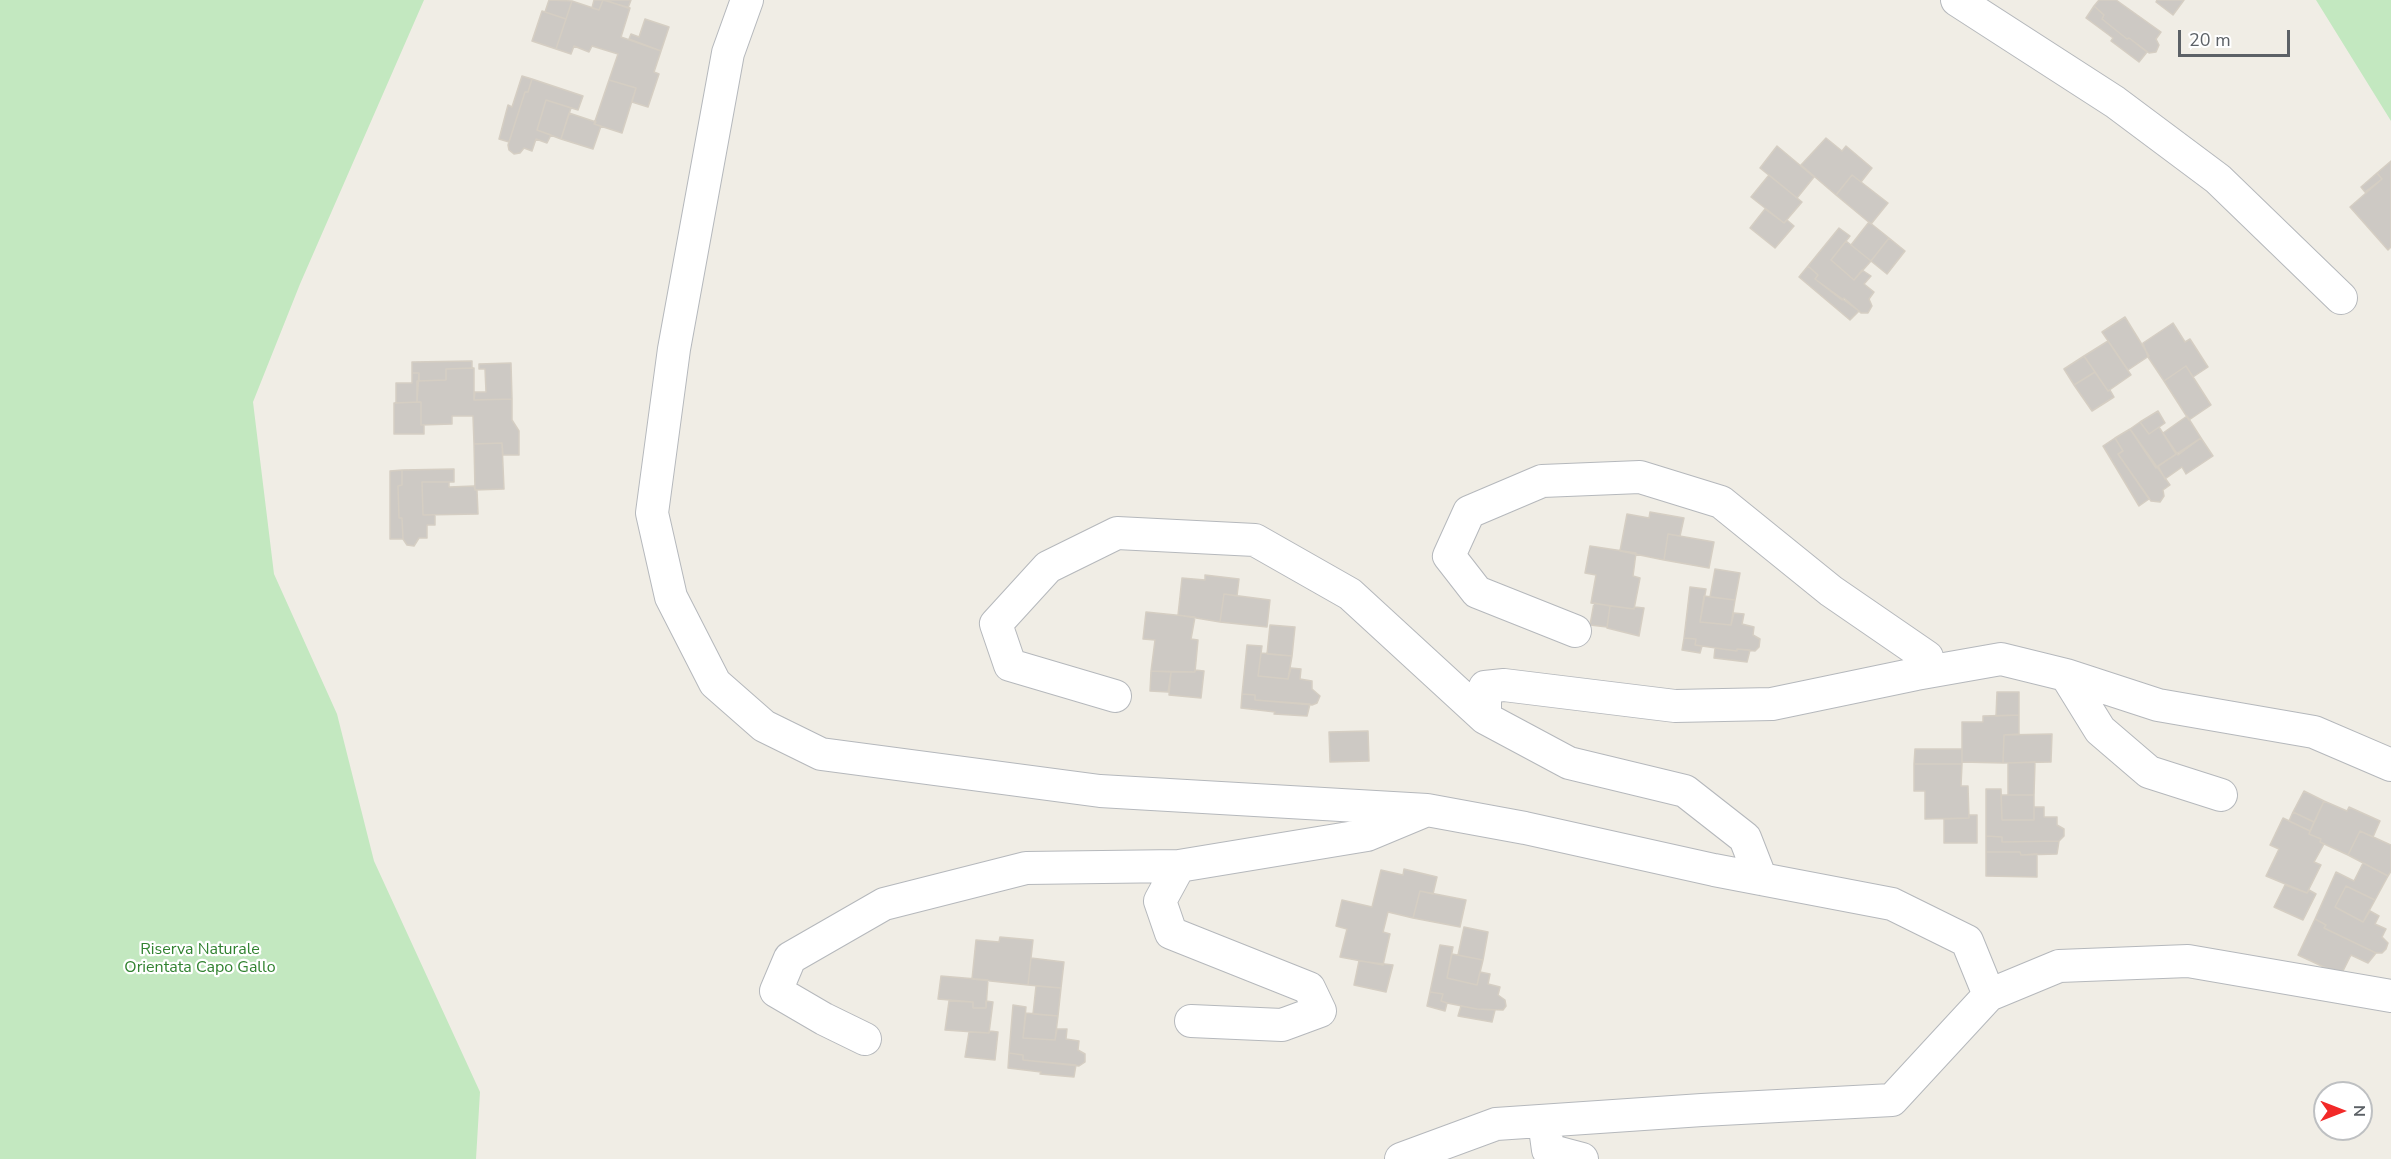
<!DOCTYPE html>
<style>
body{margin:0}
#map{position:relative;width:2391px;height:1159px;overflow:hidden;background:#f0ede5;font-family:"Nunito Sans",sans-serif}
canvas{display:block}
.north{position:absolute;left:2313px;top:1081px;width:60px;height:60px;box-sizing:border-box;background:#fff;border:2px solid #bec0c2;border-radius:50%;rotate:90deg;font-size:16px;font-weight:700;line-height:24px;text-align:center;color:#5c6166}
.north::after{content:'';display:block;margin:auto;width:21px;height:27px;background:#f22928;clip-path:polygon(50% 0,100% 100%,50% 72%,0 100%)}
.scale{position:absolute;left:2178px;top:30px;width:112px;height:27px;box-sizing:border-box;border:3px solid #5c6166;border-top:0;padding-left:8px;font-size:18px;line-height:21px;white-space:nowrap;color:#5c6166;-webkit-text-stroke:4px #fff;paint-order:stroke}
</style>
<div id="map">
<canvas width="2391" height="1159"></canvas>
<div class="north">N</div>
<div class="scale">20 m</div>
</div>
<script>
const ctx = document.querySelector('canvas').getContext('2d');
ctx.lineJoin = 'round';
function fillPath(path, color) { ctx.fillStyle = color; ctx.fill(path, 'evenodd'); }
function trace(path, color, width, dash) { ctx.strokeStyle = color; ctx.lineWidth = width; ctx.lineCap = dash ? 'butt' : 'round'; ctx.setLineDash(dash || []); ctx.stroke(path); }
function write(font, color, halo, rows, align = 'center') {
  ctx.font = font + ' "Nunito Sans",sans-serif'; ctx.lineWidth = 4.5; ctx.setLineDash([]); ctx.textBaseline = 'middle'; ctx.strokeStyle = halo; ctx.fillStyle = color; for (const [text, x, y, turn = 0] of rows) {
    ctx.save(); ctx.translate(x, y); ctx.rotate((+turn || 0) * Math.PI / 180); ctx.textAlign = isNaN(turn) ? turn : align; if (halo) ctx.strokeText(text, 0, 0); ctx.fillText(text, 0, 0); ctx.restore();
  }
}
fillPath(new Path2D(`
 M0,0H424L300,284L253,402L274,574L337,714L374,861L480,1092L476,1159H0Z
 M2316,0H2391V121Z`), '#c3e8c0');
const building = new Path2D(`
 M549,0L572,1L566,19L545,12Z
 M594,0H603L599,10L592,8Z
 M603,0L630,8L621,37L661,51L654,72L659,74L648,107L632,102L636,88L609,80L618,54L592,46L589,52L574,46L571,54L556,49L572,1L599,10Z
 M605,0H631L628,8Z
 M2099,0H2116L2161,32L2156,39L2159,45L2156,52L2149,53L2129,38L2127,39L2102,19L2104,15L2094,6Z
 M2157,0H2184L2173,15L2156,2Z
 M2094,6L2104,15L2102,19L2127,39L2129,38L2147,52L2139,62L2111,41L2113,38L2086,18Z
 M542,11L566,19L556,49L532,41Z
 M645,19L669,27L661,51L629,39L631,34L639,37Z
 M522,76L532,79L528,92H525L509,142L499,139L508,105L512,107Z
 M532,79L583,96L578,110L546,100L537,130L551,135L547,143L536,139L532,151L524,148L520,153L514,154L509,150L508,145L525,92H528Z
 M609,80L636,88L622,133L594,124Z
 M546,100L571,108L561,139L537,130Z
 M569,113L596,122L594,124L601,126L593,149L561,139Z
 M1826,138L1842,151L1846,146L1872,168L1861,182L1852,175L1836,195L1801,165Z
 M1777,146L1814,177L1797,198L1760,168Z
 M2391,161V247L2388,250L2350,207L2382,179L2377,173Z
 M2377,173L2382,179L2365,192L2361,187Z
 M1769,175L1802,202L1784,223L1751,197Z
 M1852,175L1888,203L1871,224L1836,195Z
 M1765,209L1784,223L1787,220L1794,226L1775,248L1750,228Z
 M1869,222L1889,238L1871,261L1851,245Z
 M1839,228L1850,236L1831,260L1854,280L1862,270L1871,276L1864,284L1874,292L1869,299L1872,306L1868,313H1861L1844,298L1842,300L1815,279L1818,275L1808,266Z
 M1889,238L1905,251L1887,274L1871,261Z
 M1846,241L1871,261L1854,280L1831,260Z
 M1808,266L1818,275L1815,279L1859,311L1850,320L1799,277Z
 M2125,317L2149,356L2128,370L2102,332Z
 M2173,323L2185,342L2190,339L2208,367L2193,377L2186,366L2164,381L2148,357L2143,343Z
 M2108,341L2131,375L2108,391L2084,356Z
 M2084,356L2095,372L2074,385L2064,369Z
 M472,361V368L446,369V380L419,381V373H412V362Z
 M511,363L512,399L474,400L475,392H486L485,369H479V364Z
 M2186,366L2211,405L2189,420L2164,381Z
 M474,368V400L512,399V420L519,431V455H503L502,443L474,444L473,416H452V424L421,425V402H417V381L446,380V369Z
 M2095,372L2108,391L2110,390L2114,397L2092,411L2074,385Z
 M412,373H419L417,402L396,403V383H412Z
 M421,402V425H424V434H394V403Z
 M2158,411L2165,423L2149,434L2140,422Z
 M2187,416L2201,438L2178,455L2163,433Z
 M2140,422L2149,434L2159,427L2176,454L2156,468L2130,429Z
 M2130,429L2170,485L2163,490L2164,496L2160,502L2151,501L2118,454L2123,451L2115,438Z
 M2115,438L2123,451L2118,454L2149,499L2139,506L2103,446Z
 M2201,438L2213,456L2186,474L2182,467L2165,479L2158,466Z
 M502,443L504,489L475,490L474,444Z
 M454,469V482H422L423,515H435V525H427V538H419L414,546L407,545L403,539L402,518H399L398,486L402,485V470Z
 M402,470V485L398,486L399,518H402L403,539H390V471Z
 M422,482H449V487L474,486L475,490H477L478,514L423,515Z
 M1650,512L1684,518L1680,536L1668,534L1664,560L1620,551L1627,514L1649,518Z
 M1668,534L1714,542L1709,568L1664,560Z
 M1590,546L1636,553L1633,576L1640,578L1634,609L1591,603L1596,575L1585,573Z
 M1715,569L1740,573L1735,600L1710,597Z
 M1205,575L1239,579L1237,596L1224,594L1220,622L1178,615L1182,578L1205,580Z
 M1690,587L1706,589L1700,622L1731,625L1734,613L1744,614L1742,624L1754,627L1753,635L1760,639L1759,647L1755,651L1737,649V651L1695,645L1696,639L1684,638Z
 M1224,594L1270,600L1267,627L1220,622Z
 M1704,596L1735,600L1731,625L1700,622Z
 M1594,603L1610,606L1607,627L1590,625Z
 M1610,606L1634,609L1635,607L1644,608L1639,636L1607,628Z
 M1146,612L1195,617L1191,639L1198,640L1195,672L1151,671L1155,640L1143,639Z
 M1270,625L1295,627L1292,656L1267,654Z
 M1684,638L1696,639L1695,645L1702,646L1700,653L1682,650Z
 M1247,645L1262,646L1258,676L1288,679L1291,668L1301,669L1300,679L1312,681V689L1320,696L1317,703L1312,705L1255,700V695L1242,694Z
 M1715,648L1737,651V649L1750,650L1747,662L1714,658Z
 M1261,653L1292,656L1288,679L1258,676Z
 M1195,670L1204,671L1201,698L1169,695L1171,672H1195Z
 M1151,671L1171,672L1168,692L1150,691Z
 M1997,692H2019V715L1996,716Z
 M1242,694L1255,695V700L1310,704L1307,716L1274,714L1275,712L1241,708Z
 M2019,715V734L2004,735L2003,763L1962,762V722H1983V716Z
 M1368,731L1369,761L1330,762L1329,732Z
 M2052,734L2051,762L2003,763L2004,735Z
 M1915,749H1962V764H1914Z
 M2035,762L2034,795H2008V763Z
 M1914,764H1962L1961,786H1968L1969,818L1925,819V791H1914Z
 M1986,789H2001L2002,820H2034V807H2044V817H2057V825L2064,829V836L2059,841L2002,842V837L1986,836Z
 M2304,791L2324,801L2314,822L2293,812Z
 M2001,795H2034V820H2002Z
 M2324,801L2347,811L2349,807L2380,821L2373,837L2360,831L2348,855L2320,842L2321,839L2309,834Z
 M2293,812L2314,822L2310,831L2289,821Z
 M1969,815H1977V843H1944V819L1969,818Z
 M2283,818L2310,831L2309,834L2321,839L2320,842L2324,844L2314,862L2321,865L2307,893L2266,876L2279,849L2270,845Z
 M2360,831L2391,845V871L2388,876L2348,855Z
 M1986,836L2002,837V842L2059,841L2057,854L2021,855L2020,852H1986Z
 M1986,852H2020L2021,855L2037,854V877L1986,876Z
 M2363,863L2388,876L2375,900L2346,886L2335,907L2363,922L2370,911L2379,916L2375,924L2386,929L2382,937L2388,943L2386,949L2382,953H2376L2324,928L2326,925L2315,919L2336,872L2354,881Z
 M1404,869L1437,877L1433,894L1420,891L1413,918L1388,912L1383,932L1390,934L1383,965L1340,957L1347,929L1336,926L1342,900L1372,907L1381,870L1403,875Z
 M2285,885L2307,893L2309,890L2316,894L2303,920L2274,907Z
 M2346,886L2375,900L2363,922L2335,907Z
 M1420,891L1466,900L1460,927L1413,918Z
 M2315,919L2326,925L2324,928L2376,953L2368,963L2351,955L2341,975L2298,955Z
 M1464,927L1488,932L1483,960L1458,955Z
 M1000,937L1033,940L1028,985L972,979L976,940L999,942Z
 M1440,945L1453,947L1447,978L1477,985L1480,972L1490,974L1488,984L1500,987L1498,995L1505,1000L1506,1006L1503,1010L1477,1009L1447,1003L1441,1001L1443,994L1430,992Z
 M1452,954L1483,960L1477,985L1447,978Z
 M1031,958L1064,962L1061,988L1028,985Z
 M1359,961L1393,965L1386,992L1354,985Z
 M941,976L988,980L986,1008H973V1002L938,999Z
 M1036,986L1061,988L1058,1016L1033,1014Z
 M1430,992L1443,994L1441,1001L1447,1003L1445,1011L1427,1006Z
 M949,1001L973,1002V1008H986V1001L993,1002L989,1033L945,1030Z
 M1013,1005L1026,1007L1023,1038L1055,1040L1057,1029H1067L1066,1039L1079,1041L1078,1050L1085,1054V1062L1079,1066L1023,1060V1055L1009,1053Z
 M1461,1006L1477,1009L1495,1010L1492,1022L1458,1016Z
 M1026,1013L1058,1016L1055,1040L1023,1038Z
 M990,1031L998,1032L995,1060L965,1057L969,1032L989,1033Z
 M1009,1053L1023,1055V1060L1076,1065L1074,1077L1040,1074L1041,1072L1008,1068Z`);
fillPath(building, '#cdc9c4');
trace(building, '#d5cec3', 1.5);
const street = new Path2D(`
 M747,0L728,53L674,349L652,513L671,597L715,683L764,726L821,754L1100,791L1427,810
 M1957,0L2115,102L2218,179L2341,298
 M1916,674L2001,659L2066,675L2100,730L2149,772L2221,795
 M2066,675L2158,705L2314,732L2391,765
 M1115,696L1010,665L996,624L1048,567L1117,533L1255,540L1350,594L1485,718L1569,763L1685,791L1745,838L1761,879
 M1485,718V687L1504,685L1675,706L1772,704L1916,674L1927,657L1831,591L1721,502L1640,477L1542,481L1469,512L1449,556L1477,592L1575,631
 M1191,1021L1282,1025L1320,1011L1309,988L1171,933L1160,901L1179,866L1367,835L1427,810L1525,828L1714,870L1892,904L1967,941L1989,995
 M865,1039L824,1019L776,991L790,958L884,904L1026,868L1179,866
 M1544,1121L1548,1150L1582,1159
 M1401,1159L1496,1124L1702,1110L1892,1100L1989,995L2059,966L2188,961L2391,996`);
trace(street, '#b5b8bc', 34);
trace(street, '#fff', 32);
write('16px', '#318230', '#fff', [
 ["Riserva Naturale",200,950],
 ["Orientata Capo Gallo",200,968]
]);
</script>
